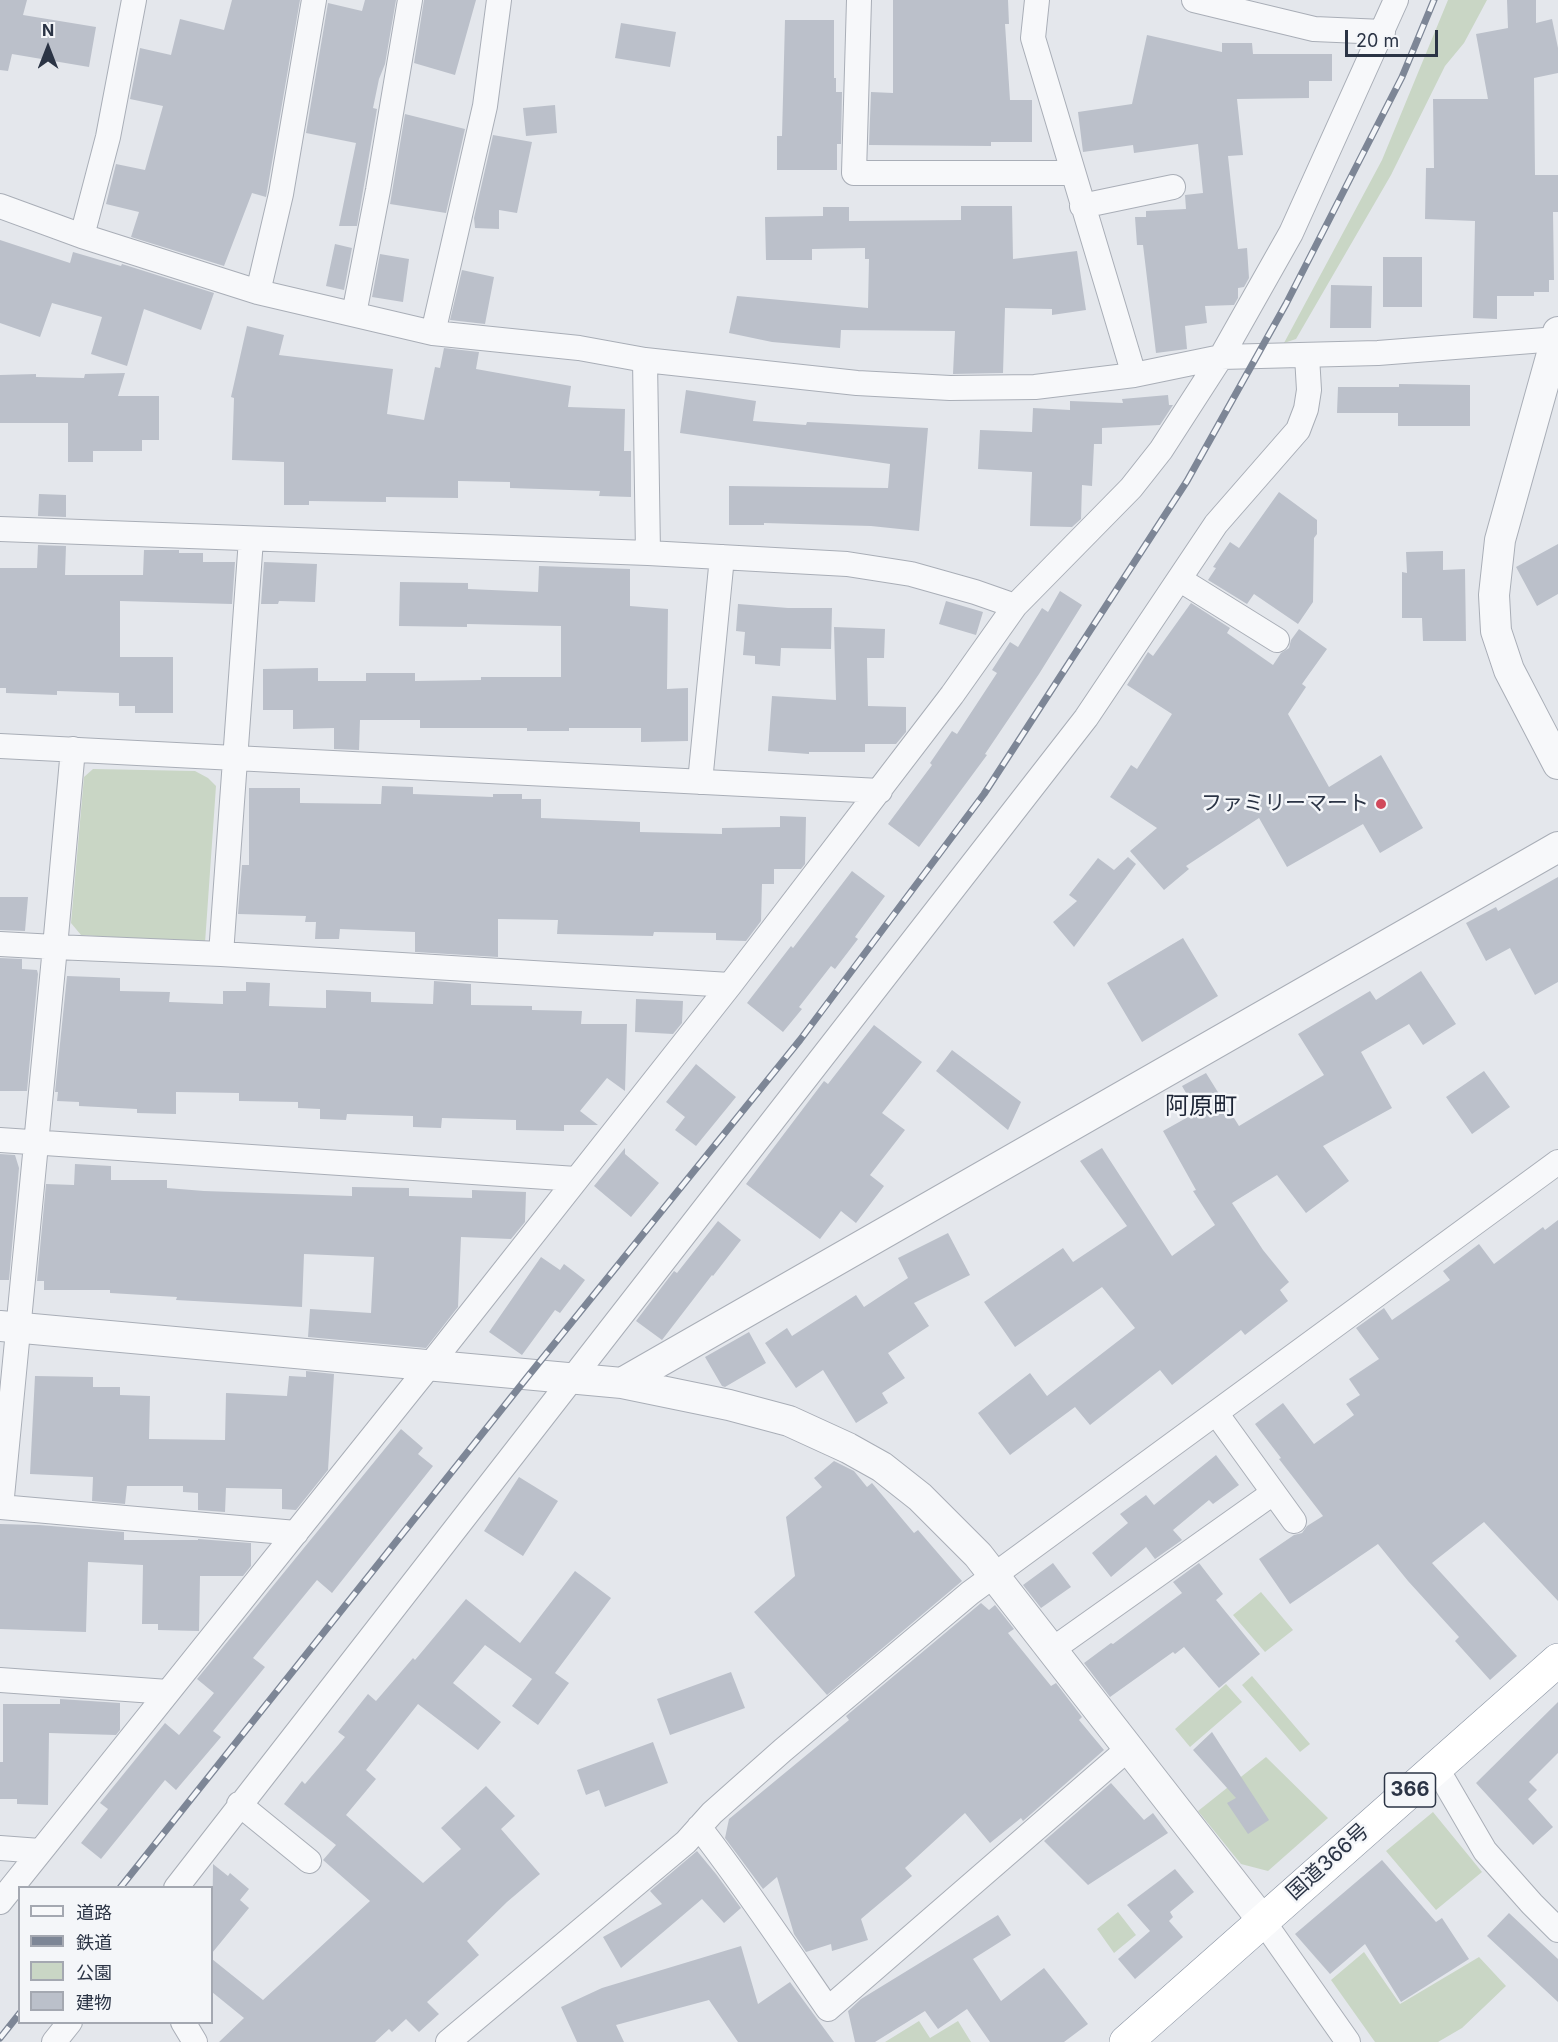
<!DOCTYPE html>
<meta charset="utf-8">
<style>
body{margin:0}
#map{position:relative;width:1558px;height:2042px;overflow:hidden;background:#e4e7ec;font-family:Inter,"Noto Sans JP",sans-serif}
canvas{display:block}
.legend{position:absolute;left:18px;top:1886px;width:195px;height:138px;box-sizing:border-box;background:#f4f6f9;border:2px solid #a4a8b1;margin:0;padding:8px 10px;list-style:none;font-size:18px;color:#2b3445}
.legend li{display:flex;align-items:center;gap:12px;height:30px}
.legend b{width:30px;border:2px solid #a4a8b1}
.north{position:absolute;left:18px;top:18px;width:60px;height:60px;-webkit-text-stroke:4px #f4f6f9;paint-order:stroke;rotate:0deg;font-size:16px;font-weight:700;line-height:24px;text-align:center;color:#2b3445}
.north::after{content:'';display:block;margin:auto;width:21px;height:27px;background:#2b3445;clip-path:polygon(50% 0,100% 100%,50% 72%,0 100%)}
.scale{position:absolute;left:1345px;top:30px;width:93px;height:27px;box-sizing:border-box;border:3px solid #2b3445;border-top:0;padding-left:8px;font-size:18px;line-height:21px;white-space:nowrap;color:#2b3445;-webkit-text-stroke:4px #f4f6f9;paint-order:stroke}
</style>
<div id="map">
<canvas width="1558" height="2042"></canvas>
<ul class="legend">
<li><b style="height:8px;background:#f7f8fa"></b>道路</li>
<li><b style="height:8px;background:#7d8696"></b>鉄道</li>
<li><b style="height:16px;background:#c9d6c5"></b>公園</li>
<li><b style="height:16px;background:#bbc0ca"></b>建物</li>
</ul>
<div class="north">N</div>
<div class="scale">20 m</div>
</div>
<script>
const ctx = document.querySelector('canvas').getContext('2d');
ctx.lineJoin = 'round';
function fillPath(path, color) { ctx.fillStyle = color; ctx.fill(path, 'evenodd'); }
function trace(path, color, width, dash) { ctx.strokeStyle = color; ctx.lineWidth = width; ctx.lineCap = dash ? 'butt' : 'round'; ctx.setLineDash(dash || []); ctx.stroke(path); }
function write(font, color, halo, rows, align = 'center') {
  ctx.font = font + ' Inter,"Noto Sans JP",sans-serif'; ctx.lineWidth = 5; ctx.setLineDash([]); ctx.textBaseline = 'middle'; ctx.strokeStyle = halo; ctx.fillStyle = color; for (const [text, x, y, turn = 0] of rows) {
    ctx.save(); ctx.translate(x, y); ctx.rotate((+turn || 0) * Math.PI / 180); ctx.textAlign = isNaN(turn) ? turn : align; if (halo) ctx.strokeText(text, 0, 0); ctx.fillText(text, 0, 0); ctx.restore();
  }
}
fillPath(new Path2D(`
 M1448,0H1487L1464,43L1445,66L1391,175L1296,339L1284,343L1382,160Z
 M93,769L195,771L208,778L216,786L205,943L81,935L71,923L84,777Z
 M1261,1592L1293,1630L1265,1652L1233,1615Z
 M1252,1676L1310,1744L1300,1752L1242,1685Z
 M1226,1684L1242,1702L1190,1747L1175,1729Z
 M1266,1757L1328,1818L1268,1871L1241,1864L1198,1811Z
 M1433,1812L1482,1872L1436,1910L1386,1851Z
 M1118,1912L1136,1935L1114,1953L1097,1929Z
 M1364,1952L1400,2004L1479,1957L1506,1986L1462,2028L1438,2042H1375L1331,1980Z
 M919,2021L930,2038L958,2021L971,2042H885Z`), '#c9d6c5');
fillPath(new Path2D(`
 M0,0H27L23,15L96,27L89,67L12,54L8,71L0,70Z
 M232,0H300L266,197L252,193L224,266L131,237L139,212L106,204L116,164L145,170L163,106L130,99L140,48L171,55L180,19L224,30Z
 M365,0H396L385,64L379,79L373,108L377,109L357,226H339L356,143L306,133L328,3L362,11Z
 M424,0H476L455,75L414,63Z
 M893,0H1008L1009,24H1005L1010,100H1032V142H991V146L869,145L871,92L893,93Z
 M1507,0H1536V23L1552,19L1558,48V73L1534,78L1535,175H1558V212H1553L1554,280H1549V292H1534V296H1497V319L1473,318L1475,221L1425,219L1426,168H1434L1433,99H1488L1476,34L1508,28Z
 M785,20H834V78H836V92H842L841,144H837V170H777V136H782Z
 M621,23L676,32L670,67L615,58Z
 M1147,35L1222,52V43H1252L1253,54H1332V81H1309V98L1237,99L1243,155L1228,156L1238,249L1247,248L1249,278L1244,287L1238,288V298L1234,305L1205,306L1207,323L1185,326L1187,349L1156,353L1143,245H1137L1135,217H1146V211L1186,209L1185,195L1203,193L1198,144L1134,153L1133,145L1083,152L1078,112L1132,104Z
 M555,105L557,133L526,136L523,108Z
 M405,114L465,129L446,213L390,204Z
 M493,135L532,142L517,213L499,210V229L475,228L474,218Z
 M961,206H1012L1013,259L1077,251L1086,310L1052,315V309L1005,308L1003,373L953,374L955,331L841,330L840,348L772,342L729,333L737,296L868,308L869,259H865V248L812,249V260H766L765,217L823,216V207H849V221L961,220Z
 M0,240L70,263L73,252L121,266L122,264L214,293L201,330L144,309L127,366L91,354L102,317L52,303L40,337L0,323Z
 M335,244L352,248L344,290L326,286Z
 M380,254L409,259L403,302L372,297Z
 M1383,257H1422V307H1383Z
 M462,270L494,277L485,324L450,320Z
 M1331,285L1372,286L1371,328H1330Z
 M247,326L284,335L279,355L393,369L387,414L424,420L435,367L440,368L444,348L479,352L476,369L571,386L568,407L625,409L624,451H631V497L599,496L600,491L510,488V482L458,481V498L386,497V502L309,501V505H284V462L232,460L234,398L231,397Z
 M125,373L118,396H159V440H142V451H93V462H68V423H0V375L36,374V377L84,378L85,374Z
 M1399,384L1470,385V426H1398V413H1337L1338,387H1399Z
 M686,390L756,401L753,421L806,425L807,422L928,428L919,531L871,526L764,523V525H729V486L888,488L890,464L680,433Z
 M1168,395L1169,405H1173L1160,425L1102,428V444H1094L1092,486L1082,485L1081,519L1072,527L1030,526L1032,472L978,469L980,430L1032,432L1033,408L1070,410V401L1123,403L1122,399Z
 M1279,492L1317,520V534L1314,538L1313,602L1298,624L1254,594L1247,604L1208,580L1216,568L1213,567L1230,542L1239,548Z
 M39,494L66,495V517L38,516Z
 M1558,544V594L1537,606L1516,567Z
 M38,545L66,546L65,575H143L144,550H179V553H203V562H235L232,604L120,601V657H173V713H135V706H119V693L57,691V695L6,693V688H0V568H37Z
 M1443,551V570L1465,569L1466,641H1423L1422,618H1402V572L1407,573L1406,552Z
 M264,562L317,564L315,602L279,601L278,604H261Z
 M539,566L630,569V606L668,609L667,689L688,688V741L641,742V728H569V731H527V728H420V720H360L359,750L334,749V728L293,729V710H263V669L318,668V681H366V673H415V681L481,680V677H561V626L467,624V627L399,626L400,582L468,583V589L538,592Z
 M1060,591L1082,605L1039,674L985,754L987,755L919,847L888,824L932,765L930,763L952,731L957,734L997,673L992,670L1010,642L1018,647L1042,608L1048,612Z
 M946,601L983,612L976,635L939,624Z
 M1191,603L1230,628L1227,633L1273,665L1281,653L1289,648L1291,640L1299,629L1327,649L1302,684L1306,687L1288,714L1329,787L1381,755L1423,828L1380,853L1363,824L1287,867L1259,818L1186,866L1189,869L1164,890L1130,851L1157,828L1110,797L1131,765L1137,769L1172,714L1127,685L1148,652L1153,656Z
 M738,604L788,608H832L831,649L781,648L780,666L755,664V656L743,655L745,632L736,631Z
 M834,627L885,629L884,658H867L868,706L906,707V732L896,744H865V752H809V754L768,751L772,696L836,700Z
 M382,786L413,787V794L493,797V794H522V799H541V818L640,822V832L722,834V828L780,827V816L806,817L805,864L801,869H774V884H762L761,921L746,941L716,940V933L654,932L653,936L557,934L558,920L498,919V957L415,952V932L340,929L339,939H315L316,922H305L306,916L238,914L242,865H249V788H300V803L381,804Z
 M1128,857L1136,864L1074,947L1053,922L1077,901L1069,895L1098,858L1114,870Z
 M852,871L885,896L855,937L858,939L835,969L831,966L799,1007L802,1009L783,1032L747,1003L791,946L793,948Z
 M1558,877V982L1535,995L1510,948L1486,961L1466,923L1496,907L1498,911Z
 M0,897H28L25,931L0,930Z
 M1183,938L1218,996L1142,1042L1107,983Z
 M0,958L22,959V969L37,970L38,974L27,1091H0Z
 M1421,971L1456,1024L1423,1045L1409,1024L1361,1052L1392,1108L1323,1146L1349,1181L1306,1213L1277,1175L1232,1203L1263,1250L1289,1282L1280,1290L1288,1301L1245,1335L1241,1330L1172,1385L1160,1370L1090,1425L1075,1407L1010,1455L978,1413L1030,1373L1047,1396L1135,1328L1102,1287L1015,1347L984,1302L1063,1248L1073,1262L1127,1226L1080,1161L1102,1148L1172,1256L1215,1225L1193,1191L1196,1190L1163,1131L1197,1112L1182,1086L1206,1073L1239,1126L1324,1075L1298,1034L1370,991L1376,1000Z
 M67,976L120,978V991L170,992L169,1002L223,1004V991H246V982L270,983L269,1006L326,1008V990L371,992V1002L433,1004L434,981L471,984V1005L532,1006V1010L582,1011L581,1024H627L625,1091L607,1078L580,1111L598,1125H564V1131L516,1130V1120L442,1118L441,1128L413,1127V1116L347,1114L346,1120L320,1119V1109L298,1108V1102L239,1101V1093L176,1092V1114L137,1113V1109L79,1106V1102L57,1101L58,1092H55Z
 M636,999L683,1001L682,1023L673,1034L635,1032Z
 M874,1025L922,1062L882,1113L905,1130L870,1175L884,1186L856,1223L841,1211L820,1239L746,1184L824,1081L828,1084Z
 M952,1050L1021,1102L1008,1130L936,1071Z
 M696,1064L736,1097L696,1146L675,1130L685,1117L666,1102Z
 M1484,1071L1510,1107L1472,1134L1446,1097Z
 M625,1148V1154L659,1183L631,1217L594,1186Z
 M0,1154L15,1155L19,1168L9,1280H0Z
 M75,1164L111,1166V1180H167V1188L204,1191L352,1196V1187L409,1188V1196L472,1198V1190L526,1192L525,1222L511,1239L461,1237L458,1307L426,1348L308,1337L310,1309L371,1313L374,1257L304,1254L302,1307L176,1300L177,1297L110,1293V1290H44V1281H37L46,1184L74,1185Z
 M1558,1220V1601L1484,1522L1432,1563L1517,1656L1490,1680L1455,1641L1459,1637L1408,1581L1378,1544L1290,1604L1259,1559L1294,1535L1302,1533L1307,1526L1323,1516L1279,1459L1281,1458L1255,1424L1283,1403L1314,1444L1354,1415L1346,1404L1360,1395L1349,1379L1379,1359L1356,1328L1384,1308L1392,1320L1450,1280L1443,1271L1479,1244L1494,1264L1543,1227L1545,1230Z
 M718,1221L741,1240L713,1276L712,1275L662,1340L636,1321L674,1271L677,1273Z
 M948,1233L970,1275L914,1303L929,1326L888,1353L905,1378L882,1393L888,1403L856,1423L823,1370L796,1388L765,1343L787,1328L792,1336L856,1295L864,1307L908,1278L898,1258Z
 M541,1257L560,1270L564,1264L585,1280L560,1313L555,1310L522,1355L489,1332Z
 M749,1332L766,1363L725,1387L722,1386L705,1357Z
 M306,1371L334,1374L328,1470L296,1510L282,1509V1489L226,1488L225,1512L198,1510V1493L183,1492V1486H127L125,1504L92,1501L93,1477L30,1474L35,1376L93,1377V1387H120V1395L150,1396L149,1439L225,1440L226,1393L287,1396L289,1376L306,1377Z
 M401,1429L423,1448L418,1454L433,1466L332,1593L317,1580L253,1658L265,1667L213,1731L221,1737L176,1790L165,1780L101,1859L81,1843L108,1809L100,1803L165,1723L179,1735L214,1693L197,1679Z
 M1216,1455L1239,1485L1213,1504L1209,1500L1173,1530L1182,1540L1155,1559L1146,1547L1111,1577L1092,1553L1128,1523L1120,1514L1146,1495L1154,1505Z
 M834,1461L854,1471L867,1487L872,1483L914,1533L918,1530L962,1581L827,1695L754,1612L795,1576L786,1517L822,1487L814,1478Z
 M519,1477L558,1501L523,1556L484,1531Z
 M0,1524L39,1525L124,1532V1540H198V1539L251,1543V1566L243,1576H200L199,1631L158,1630V1624H142L143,1565L88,1562L86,1632L0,1629Z
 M1053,1563L1071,1587L1041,1608L1023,1585Z
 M1199,1563L1223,1594L1216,1600L1260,1654L1219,1688L1184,1647L1175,1654L1173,1652L1110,1697L1084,1663L1111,1643L1113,1644L1182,1593L1173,1582Z
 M575,1571L611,1598L555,1673L569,1683L538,1725L512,1706L532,1679L485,1645L453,1683L501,1722L478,1750L418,1704L366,1770L376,1779L346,1815L423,1883L461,1849L441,1828L486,1786L515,1816L501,1829L540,1874L507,1902L467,1941L479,1955L427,2002L439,2014L419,2032L406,2019L392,2032L389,2029L375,2042H219L244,2018L212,1992V1959L263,2000L370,1901L323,1860L336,1845L284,1804L302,1781L305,1784L345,1737L338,1732L368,1694L376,1701L413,1658L415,1660L466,1599L520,1643Z
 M981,1603L989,1610L995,1605L1014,1629L1008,1633L1051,1686L1056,1683L1082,1717L1079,1720L1104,1750L1023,1821L1021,1818L990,1843L965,1813L905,1868L912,1876L861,1919L868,1940L832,1951L831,1944L806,1952L794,1934L777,1877L763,1889L725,1838L729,1819L849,1720L846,1716Z
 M731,1672L745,1708L670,1735L657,1699Z
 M60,1699L120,1703V1730L116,1735L49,1733L48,1805L17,1804V1799H0V1762H3V1704H60Z
 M1558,1702V1753L1529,1782L1537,1790L1528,1799L1553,1827L1533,1845L1476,1783Z
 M1212,1732L1269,1820L1248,1834L1227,1803L1236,1798L1193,1750Z
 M653,1742L668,1783L605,1807L599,1790L586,1795L577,1770Z
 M1111,1783L1144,1820L1153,1813L1168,1833L1088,1885L1044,1841Z
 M697,1851L716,1874L741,1908L724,1923L702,1899L621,1968L603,1937L662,1904L650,1891Z
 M1382,1860L1436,1922L1442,1918L1469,1959L1401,2002L1365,1944L1330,1974L1295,1934Z
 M213,1864L228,1876L230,1873L249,1889L240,1900L249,1908L212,1953Z
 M1175,1869L1194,1892L1170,1912L1173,1917L1169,1921L1183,1937L1135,1979L1118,1959L1150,1931L1127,1905Z
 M1509,1913L1558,1959V2002L1487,1936Z
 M998,1915L1011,1935L973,1959L1001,2001L1044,1968L1088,2024L1064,2042H990L967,2009L938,2029L925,2011L875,2042H855L848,2011L861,1999Z
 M741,1946L758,2004L790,1982L834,2042H738L709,2000L616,2025L624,2042H577L561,2007L602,1988Z`), '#bbc0ca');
const minor = new Path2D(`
 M859,0L854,173H1072
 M1037,0L1033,38L1134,375
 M1194,0L1314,29L1383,32
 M0,206L82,236L258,292L433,333L579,348L645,360L857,383L950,388L1035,387L1134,375L1221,357L1378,353L1558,339
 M1082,206L1173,187
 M82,236L108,137L134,0
 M258,292L281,194L314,0
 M354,314L378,190L410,0
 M433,333L485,106L499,0
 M645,360L648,553
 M0,529L648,553L847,564L911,574L975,592L1015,606
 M1179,579L1277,640
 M0,746L880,791
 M700,782L722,557
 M0,944L55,947L73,749
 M221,954L251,539
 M0,1140L576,1179
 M1216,1413L1294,1521
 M0,1507L296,1533
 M1,1507L55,947L221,954L730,985
 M1053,1649L1273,1493
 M0,1680L168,1692
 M1436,1767L1485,1851L1532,1904L1558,1930
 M239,1804L309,1861
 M699,1827C745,1886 786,1948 828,2009L1129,1748
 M0,1848L40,1851
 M176,1888L1086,718L1216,524L1298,430L1306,409L1309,390L1307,356
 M0,1902L430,1365L730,985L952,695L1015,606L1131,488L1161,450L1221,357L1291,233L1396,0
 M1263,1921L1348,2042
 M183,2022L195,2042
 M54,2042L70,2022
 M448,2042L686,1842L712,1813L783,1750L970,1593L1558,1162`);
const tertiary = new Path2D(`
 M1558,332L1500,540L1494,595L1496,631L1509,670L1558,764
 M0,1326L622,1383L729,1405L789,1421L848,1448L882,1467L920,1497L978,1555L1263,1921
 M622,1383L1558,847`);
const trunk = new Path2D(`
 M1126,2042L1558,1660`);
trace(minor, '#a9aeb7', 26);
trace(tertiary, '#a9aeb7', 32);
trace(trunk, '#8b94a3', 34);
trace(minor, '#f7f8fa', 24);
trace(tertiary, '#f7f8fa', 30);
trace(trunk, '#fff', 33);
const rail = new Path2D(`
 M120,1888L529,1375L800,1040L984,794L1187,481L1286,304L1402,77L1434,0
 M0,2038L20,2013`);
trace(rail, '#7d8696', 7);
trace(rail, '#f4f6f9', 4.5, [14]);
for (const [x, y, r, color] of [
 [1381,804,6,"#d1495b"]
]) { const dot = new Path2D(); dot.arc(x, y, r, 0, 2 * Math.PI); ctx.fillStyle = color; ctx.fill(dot); trace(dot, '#f4f6f9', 2); }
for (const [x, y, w] of [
 [1410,1790,51]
]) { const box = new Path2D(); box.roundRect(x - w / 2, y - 17, w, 34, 4.5); ctx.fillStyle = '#f4f6f9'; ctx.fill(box); trace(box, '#2b3445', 1.5); }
write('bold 20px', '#2b3445', null, [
 ["366",1410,1790]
]);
write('21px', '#2b3445', '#f4f6f9', [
 ["ファミリーマート",1369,804]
], 'right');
write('21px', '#2b3445', '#f4f6f9', [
 ["国道366号",1328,1862,-42]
]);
write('24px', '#1d2536', '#f4f6f9', [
 ["阿原町",1201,1107]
]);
</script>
